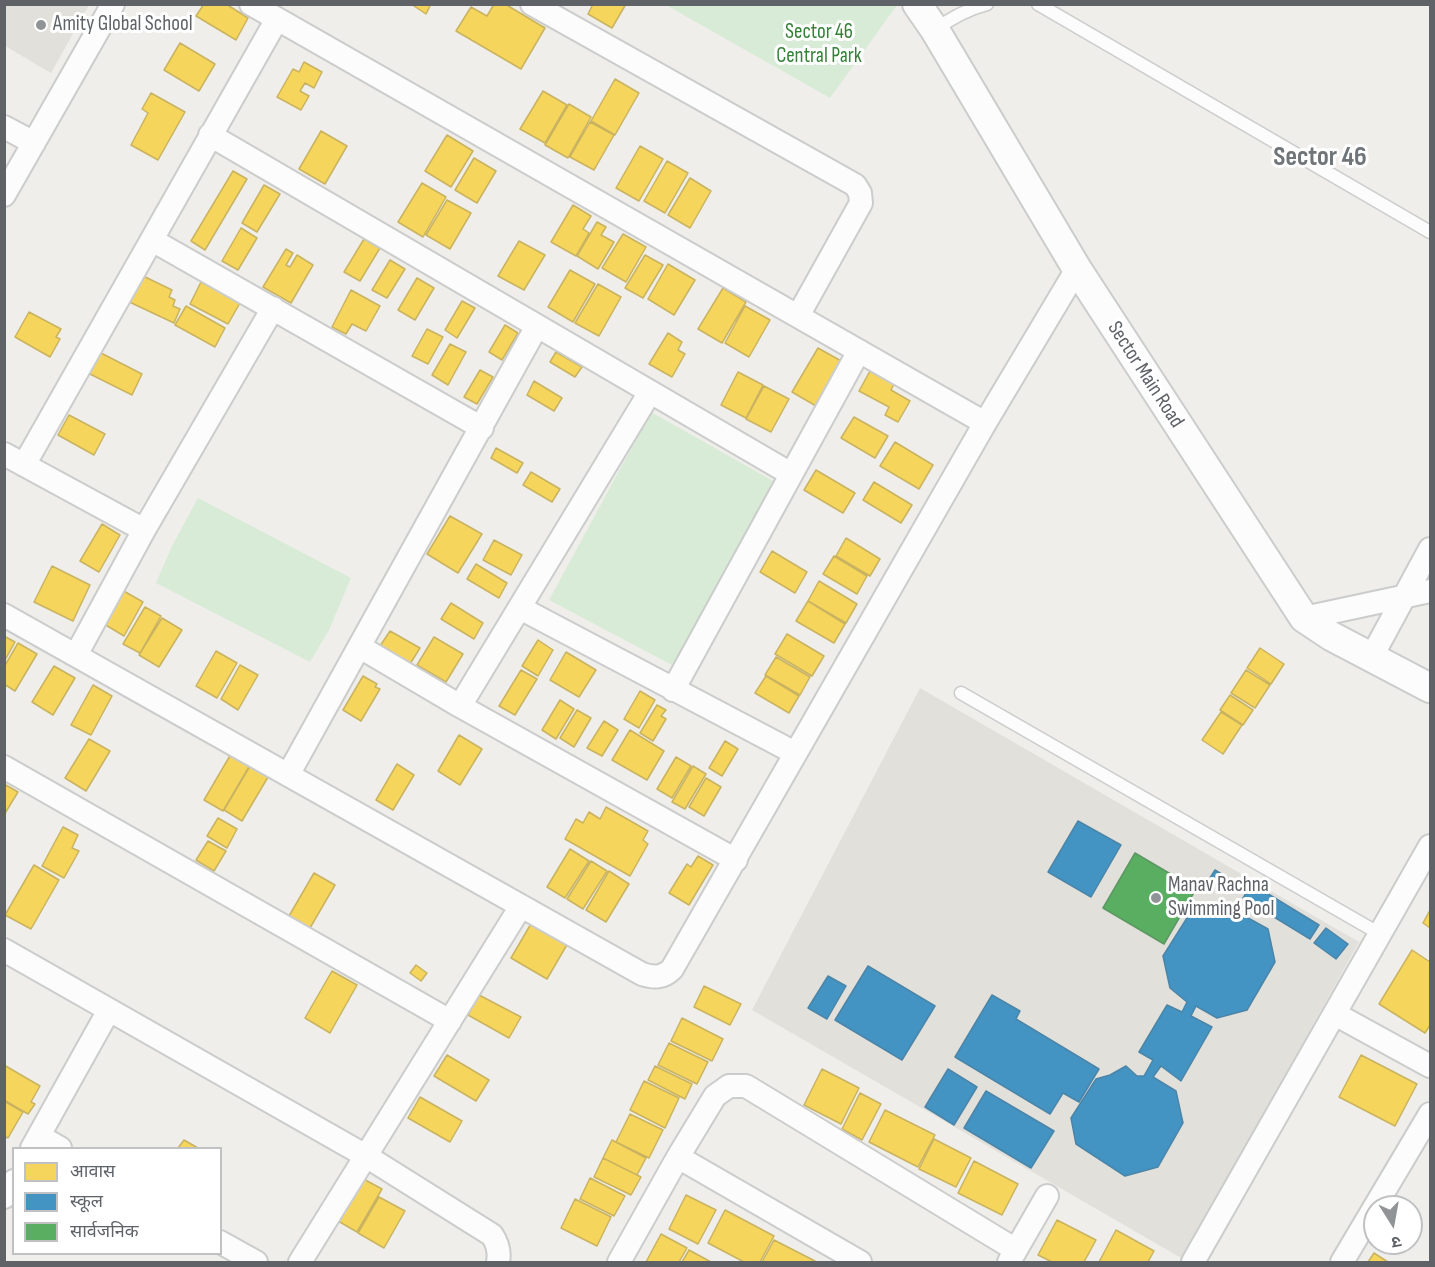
<!DOCTYPE html>
<meta charset="utf-8">
<style>
body{margin:0}
#map{position:relative;width:1435px;height:1267px;overflow:hidden;background:#efeeea;font-family:"Sofia Sans Condensed","Noto Sans Devanagari",sans-serif}
canvas{display:block}
.frame{position:absolute;inset:0;border:6px solid #5f6368;pointer-events:none}
.legend{position:absolute;left:12px;top:1147px;width:210px;height:108px;box-sizing:border-box;background:#fff;border:2px solid #bfc1c3;margin:0;padding:8px 10px;list-style:none;font-size:18px;color:#5f6368}
.legend li{display:flex;align-items:center;gap:12px;height:30px}
.legend b{width:30px;border:2px solid #bfc1c3}
.north{position:absolute;left:1363px;top:1195px;width:60px;height:60px;box-sizing:border-box;background:#fff;border:2px solid #bfc1c3;border-radius:50%;rotate:169deg;font-size:16px;font-weight:700;line-height:24px;text-align:center;color:#5f6368}
.north::after{content:'';display:block;margin:auto;width:21px;height:27px;background:#919496;clip-path:polygon(50% 0,100% 100%,50% 72%,0 100%)}
</style>
<div id="map">
<canvas width="1435" height="1267"></canvas>
<div class="frame"></div>
<ul class="legend">
<li><b style="height:16px;background:#f6d55c"></b>आवास</li>
<li><b style="height:16px;background:#4393c3"></b>स्कूल</li>
<li><b style="height:16px;background:#5aae61"></b>सार्वजनिक</li>
</ul>
<div class="north">उ</div>
</div>
<script>
const ctx = document.querySelector('canvas').getContext('2d');
ctx.lineJoin = 'round';
function fillPath(path, color) { ctx.fillStyle = color; ctx.fill(path, 'evenodd'); }
function trace(path, color, width, dash) { ctx.strokeStyle = color; ctx.lineWidth = width; ctx.lineCap = dash ? 'butt' : 'round'; ctx.setLineDash(dash || []); ctx.stroke(path); }
function write(font, color, halo, rows, align = 'center') {
  ctx.font = font + ' "Sofia Sans Condensed",sans-serif'; ctx.lineWidth = 6; ctx.setLineDash([]); ctx.textBaseline = 'middle'; ctx.strokeStyle = halo; ctx.fillStyle = color; for (const [text, x, y, turn = 0] of rows) {
    ctx.save(); ctx.translate(x, y); ctx.rotate((+turn || 0) * Math.PI / 180); ctx.textAlign = isNaN(turn) ? turn : align; if (halo) ctx.strokeText(text, 0, 0); ctx.fillText(text, 0, 0); ctx.restore();
  }
}
fillPath(new Path2D(`
 M5,4H89V5L51,73L5,46Z
 M920,688L1359,942L1183,1259L752,1010Z`), '#e2e0da');
fillPath(new Path2D(`
 M666,5H897L830,98Z
 M651,412L775,482L672,665L549,600Z
 M198,498L351,578L329,630L310,662L156,583L172,546Z`), '#d8ebd6');
const homes = new Path2D(`
 M204,4H226L248,18L236,40L196,16Z
 M411,4H431L426,14Z
 M494,4H505L545,28L521,69L456,31L471,7L487,16Z
 M593,4H626L612,28L588,14Z
 M180,43L215,64L199,91L164,70Z
 M304,62L322,72L314,88L305,83L300,91L309,96L301,110L277,97L293,69L299,72Z
 M615,79L639,93L615,135L591,121Z
 M543,91L567,105L545,143L520,129Z
 M151,93L185,112L158,160L131,145L148,113L142,109Z
 M569,104L591,117L568,158L545,145Z
 M590,122L614,135L594,170L570,157Z
 M321,131L347,146L325,184L299,169Z
 M447,135L473,151L451,187L425,171Z
 M640,146L663,159L639,201L616,188Z
 M474,158L496,171L477,203L455,190Z
 M667,161L688,173L665,213L644,201Z
 M233,171L247,179L205,250L191,241Z
 M690,178L711,191L690,228L668,215Z
 M422,183L446,197L423,237L398,222Z
 M264,185L280,194L257,232L242,223Z
 M447,200L471,213L450,249L426,235Z
 M573,205L591,216L583,229L589,233L576,256L551,242Z
 M597,222L606,227L601,235L614,242L598,269L577,256Z
 M241,228L257,238L238,270L222,261Z
 M623,234L646,247L626,282L602,268Z
 M364,239L380,248L360,281L344,272Z
 M519,241L545,255L524,290L498,276Z
 M286,249L293,253L286,265L290,267L297,255L313,265L291,303L263,287Z
 M645,255L663,265L643,298L625,288Z
 M390,260L405,269L387,298L372,290Z
 M668,264L695,280L674,315L648,299Z
 M570,270L595,284L573,322L548,307Z
 M135,272L172,290L169,297L175,300L173,306L180,309L174,323L123,299Z
 M417,278L434,288L415,320L398,310Z
 M201,282L240,303L228,324L190,304Z
 M598,284L621,297L599,336L575,323Z
 M723,288L746,302L722,343L698,329Z
 M351,290L380,306L366,331L352,324L346,334L332,327Z
 M462,301L475,308L457,338L445,330Z
 M186,306L225,328L215,347L175,325Z
 M745,306L770,320L749,357L725,343Z
 M29,312L61,329L56,337L60,339L50,357L15,337Z
 M505,325L518,333L502,360L489,352Z
 M427,329L443,337L428,364L412,356Z
 M668,333L682,342L678,350L685,354L672,377L649,364Z
 M450,344L466,352L448,385L432,375Z
 M818,348L843,362L816,406L792,392Z
 M99,352L142,374L132,395L88,373Z
 M556,352L582,367L575,377L550,362Z
 M480,370L493,377L477,404L464,397Z
 M870,371L894,384L891,390L910,401L898,422L885,415L889,407L859,391Z
 M738,372L763,385L746,418L721,405Z
 M534,381L562,398L554,411L527,395Z
 M764,386L789,399L771,432L746,419Z
 M69,415L105,434L94,455L58,435Z
 M854,417L888,436L875,458L841,438Z
 M895,442L933,465L919,489L880,466Z
 M496,448L523,463L517,473L491,458Z
 M816,470L855,493L843,513L804,490Z
 M531,472L560,489L552,502L523,485Z
 M874,482L912,505L901,523L863,500Z
 M450,516L482,534L458,573L427,554Z
 M102,524L120,535L99,572L80,561Z
 M846,538L880,559L870,576L836,556Z
 M494,540L522,555L511,575L483,560Z
 M772,551L807,572L795,593L760,572Z
 M834,556L867,576L857,594L823,574Z
 M476,564L507,583L499,598L467,579Z
 M52,566L90,585L73,621L34,602Z
 M819,581L857,604L846,623L808,601Z
 M122,590L143,602L124,636L104,624Z
 M808,601L845,624L834,643L796,621Z
 M451,603L483,623L474,639L441,619Z
 M145,607L161,616L140,653L123,644Z
 M162,618L182,630L159,667L139,655Z
 M390,631L420,648L410,664L380,646Z
 M787,634L824,656L812,676L775,654Z
 M4,636L15,642L4,662Z
 M434,637L463,654L446,682L417,665Z
 M538,640L553,650L538,676L522,666Z
 M18,643L37,654L15,691L4,684V667Z
 M1260,648L1284,664L1271,684L1247,668Z
 M216,651L237,663L217,698L196,686Z
 M566,652L596,670L579,697L550,680Z
 M776,657L810,677L800,695L765,675Z
 M240,665L258,675L238,710L221,699Z
 M54,666L75,678L53,715L32,702Z
 M521,670L537,679L515,715L499,706Z
 M1246,670L1270,685L1255,708L1231,693Z
 M363,676L377,684L375,687L380,689L361,721L343,710Z
 M766,676L799,696L789,713L755,693Z
 M93,685L112,696L91,735L71,725Z
 M640,691L655,700L639,728L624,719Z
 M1230,695L1253,710L1243,725L1220,710Z
 M560,700L574,709L556,739L542,730Z
 M657,705L666,710L661,716L666,719L653,741L640,733Z
 M577,710L591,718L574,747L560,738Z
 M1221,712L1242,725L1223,754L1202,740Z
 M604,721L618,730L602,756L587,748Z
 M630,730L664,751L647,780L612,760Z
 M459,735L482,749L460,785L438,771Z
 M89,739L110,751L86,791L65,778Z
 M725,741L738,749L722,776L709,768Z
 M231,754L250,765L223,811L204,800Z
 M676,757L691,766L672,798L657,789Z
 M253,761L271,772L242,821L224,810Z
 M397,764L414,775L393,810L376,800Z
 M693,766L706,774L685,809L672,802Z
 M706,778L721,787L704,816L689,807Z
 M4,784L18,792L4,815Z
 M606,807L648,831L643,840L648,844L630,876L565,839L576,819L583,823L589,812L600,819Z
 M218,818L237,829L227,848L207,836Z
 M63,827L78,835L72,848L79,851L64,878L42,866Z
 M208,841L226,851L214,871L196,860Z
 M570,849L589,861L565,898L547,887Z
 M698,856L713,865L689,905L669,893L687,864L691,867Z
 M591,861L607,871L583,909L567,899Z
 M34,865L59,880L31,929L5,915Z
 M609,871L629,884L606,922L586,910Z
 M314,873L335,885L310,928L289,916Z
 M1430,910V928L1423,923Z
 M532,922L568,943L547,979L511,958Z
 M1412,950L1430,962V1025L1425,1033L1379,1004Z
 M416,965L427,973L421,981L410,973Z
 M332,971L357,985L330,1033L305,1018Z
 M704,986L741,1004L730,1025L694,1007Z
 M479,995L521,1017L509,1038L468,1015Z
 M682,1018L723,1039L712,1061L671,1041Z
 M669,1043L708,1062L697,1084L658,1065Z
 M447,1055L489,1080L476,1101L434,1076Z
 M1361,1055L1417,1084L1395,1126L1339,1097Z
 M4,1065L40,1086L31,1102L35,1104L28,1114L4,1100Z
 M655,1066L692,1084L685,1099L648,1080Z
 M822,1069L859,1088L841,1124L804,1105Z
 M644,1081L679,1098L665,1128L630,1110Z
 M860,1093L881,1104L862,1140L842,1129Z
 M420,1097L462,1121L450,1142L408,1118Z
 M4,1101L23,1112L8,1138L4,1136Z
 M885,1110L935,1135L918,1167L869,1142Z
 M630,1114L663,1130L649,1158L616,1142Z
 M934,1139L971,1158L956,1187L919,1169Z
 M184,1140L198,1148H178Z
 M612,1140L646,1158L637,1175L603,1158Z
 M603,1158L641,1177L631,1195L594,1177Z
 M974,1161L1018,1184L1002,1215L958,1193Z
 M358,1176L382,1189L357,1232L333,1218Z
 M590,1178L625,1196L614,1216L580,1199Z
 M686,1195L716,1210L698,1244L669,1229Z
 M379,1197L405,1211L384,1248L358,1233Z
 M575,1199L611,1217L597,1246L561,1228Z
 M725,1210L774,1236L760,1262H744L708,1243Z
 M1057,1220L1096,1240L1084,1262H1052L1038,1255Z
 M1116,1230L1154,1251L1148,1262H1099Z
 M661,1234L687,1248L679,1262H646Z
 M774,1240L815,1261L814,1262H762Z
 M689,1250L711,1262H682Z
 M1374,1253L1388,1262H1368Z`);
fillPath(homes, '#f6d55c');
trace(homes, '#c9b360', 1.5);
const schools = new Path2D(`
 M1078,821L1121,845L1091,897L1048,872Z
 M1215,870L1236,883L1230,891L1210,878Z
 M1252,884L1319,925L1310,939L1243,898Z
 M1221,903L1268,929L1275,962L1247,1010L1217,1018L1196,1006L1191,1016L1212,1027L1181,1081L1161,1066L1153,1077L1176,1091L1183,1123L1158,1167L1125,1176L1076,1144L1071,1118L1096,1079L1110,1075L1126,1066L1137,1076H1144L1153,1060L1139,1052L1167,1005L1182,1012L1187,1002L1170,988L1163,956L1192,910Z
 M1326,928L1348,944L1336,959L1314,943Z
 M868,966L935,1006L902,1060L835,1020Z
 M828,976L846,986L827,1019L808,1008Z
 M992,995L1020,1011L1016,1019L1099,1069L1079,1102L1063,1093L1050,1114L955,1057Z
 M948,1069L977,1087L954,1125L925,1107Z
 M986,1091L1054,1131L1031,1168L964,1128Z`);
fillPath(schools, '#4393c3');
trace(schools, '#4b85a8', 1.5);
const public = new Path2D(`
 M1135,853L1196,889L1164,944L1103,908Z`);
fillPath(public, '#5aae61');
trace(public, '#5c9863', 1.5);
const service = new Path2D(`
 M1038,4L1430,232
 M935,30C951,18 968,9 987,4
 M961,693L1380,934`);
const minor = new Path2D(`
 M251,4L985,423
 M532,4L855,185L860,193L861,203L798,316
 M4,127L34,143
 M210,135L791,474
 M4,195L113,4
 M152,240L482,428
 M4,454L144,530
 M24,465L277,19
 M520,608L795,753
 M4,615L642,974C654,978 663,978 672,969L985,423L1077,269
 M1304,618L1430,591
 M360,647L460,706L736,860
 M76,655L144,530L273,308
 M1371,658L1430,549
 M673,690L859,351
 M460,706L650,392
 M4,767L450,1021
 M288,775L537,326
 M4,950L366,1156L492,1235C498,1244 500,1252 498,1262
 M1335,1014L1430,1066
 M39,1136L60,1148
 M32,1148L109,1010
 M678,1157L860,1262
 M4,1197L14,1181
 M220,1242L256,1262
 M300,1262L521,906
 M619,1262L678,1157L715,1096L729,1086H746L1016,1250
 M1009,1262L1047,1196
 M1193,1262L1430,846
 M1342,1262L1430,1114`);
const tertiary = new Path2D(`
 M917,4L935,30L1077,269L1304,618L1331,636L1430,688`);
trace(service, '#cbcccc', 15);
trace(minor, '#cbcccc', 26);
trace(tertiary, '#cbcccc', 32);
trace(service, '#fdfcfc', 12);
trace(minor, '#fdfcfc', 22);
trace(tertiary, '#fdfcfc', 28);
for (const [x, y, r, color] of [
 [41,25,6,"#919496"],
 [1156,898,6,"#919496"]
]) { const dot = new Path2D(); dot.arc(x, y, r, 0, 2 * Math.PI); ctx.fillStyle = color; ctx.fill(dot); trace(dot, '#fff', 2); }
write('21px', '#5f6368', '#fff', [
 ["Amity Global School",53,25],
 ["Manav Rachna",1168,886],
 ["Swimming Pool",1168,910]
], 'left');
write('21px', '#348238', '#fff', [
 ["Sector 46",819,33],
 ["Central Park",819,57]
]);
write('21px', '#5f6368', '#fff', [
 ["Sector Main Road",1145,375,57]
]);
write('bold 27px', '#70757a', '#fff', [
 ["Sector 46",1320,158]
]);
</script>
